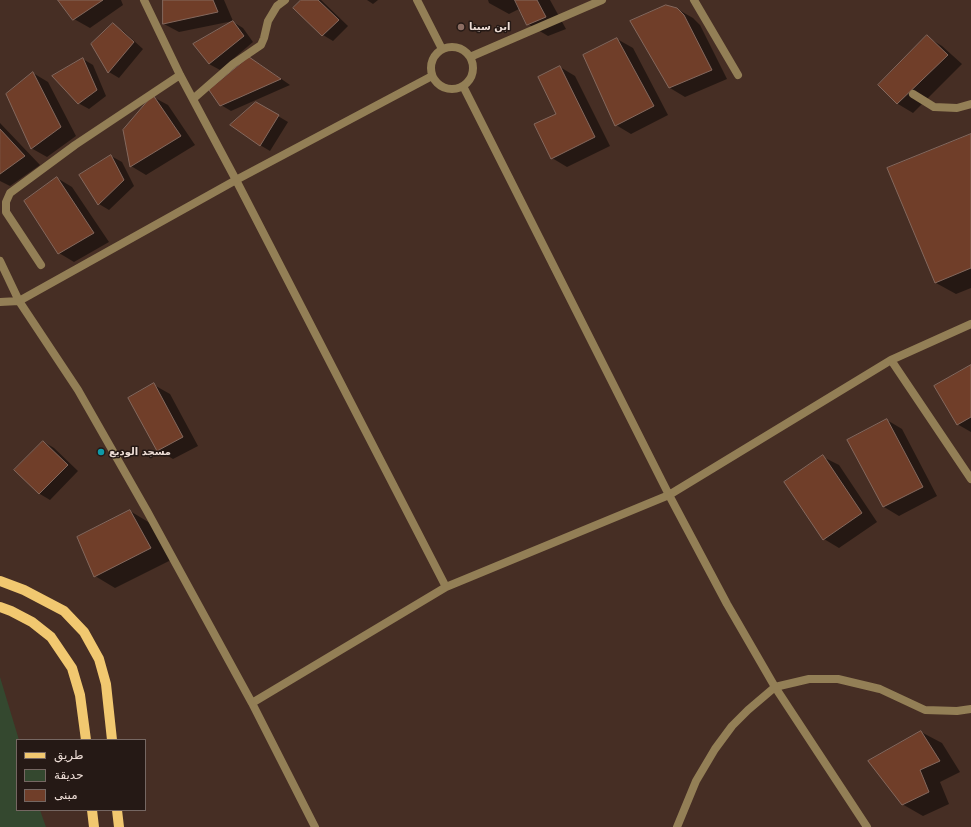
<!DOCTYPE html>
<meta charset="utf-8">
<style>
body{margin:0}
#map{position:relative;width:971px;height:827px;overflow:hidden;background:#462e24;font-family:"DejaVu Sans","Noto Sans Arabic",sans-serif}
canvas{display:block}
.legend{position:absolute;left:16px;top:739px;width:130px;height:72px;box-sizing:border-box;background:#251915;border:1px solid #756762;margin:0;padding:5px 7px;list-style:none;font-size:12px;color:#edddd6}
.legend li{display:flex;align-items:center;gap:8px;height:20px}
.legend b{width:20px;border:1px solid #756762}
</style>
<div id="map">
<canvas width="971" height="827"></canvas>
<ul class="legend">
<li><b style="height:5px;background:#f1c870"></b>طريق</li>
<li><b style="height:11px;background:#34482f"></b>حديقة</li>
<li><b style="height:11px;background:#703e29"></b>مبنى</li>
</ul>
</div>
<script>
const ctx = document.querySelector('canvas').getContext('2d');
ctx.lineJoin = 'round';
function fillPath(path, color) { ctx.fillStyle = color; ctx.fill(path, 'evenodd'); }
function trace(path, color, width, dash) { ctx.strokeStyle = color; ctx.lineWidth = width; ctx.lineCap = dash ? 'butt' : 'round'; ctx.setLineDash(dash || []); ctx.stroke(path); }
function write(font, color, halo, rows, align = 'center') {
  ctx.font = font + ' "DejaVu Sans","Noto Sans Arabic",sans-serif'; ctx.lineWidth = 3; ctx.setLineDash([]); ctx.textBaseline = 'middle'; ctx.strokeStyle = halo; ctx.fillStyle = color; for (const [text, x, y, turn = 0] of rows) {
    ctx.save(); ctx.translate(x, y); ctx.rotate((+turn || 0) * Math.PI / 180); ctx.textAlign = isNaN(turn) ? turn : align; if (halo) ctx.strokeText(text, 0, 0); ctx.fillText(text, 0, 0); ctx.restore();
  }
}
fillPath(new Path2D(`
 M0,677L19,740H17V810H40L46,827H0Z`), '#34482f');
fillPath(new Path2D(`
 M59,0H121L123,5L90,28L74,19Z
 M164,0H224L233,21L179,32L164,24Z
 M302,0H321L348,26L333,41L323,35L295,8Z
 M367,0H378L373,4Z
 M488,0H550L566,29L548,36L528,24L521,8L509,14L489,3Z
 M677,9L693,18L700,25L727,79L685,97L670,88L631,21Z
 M233,22L243,28L253,42L220,70L209,64L194,44Z
 M113,25L123,31L143,49L119,78L109,72L92,44Z
 M927,37L942,46L962,64L913,113L898,104L879,85Z
 M617,39L633,48L668,115L631,134L616,125Z
 M249,58L260,64L290,85L231,111L221,105Z
 M83,59L93,65L106,96L89,109L78,103Z
 M560,67L575,76L610,146L567,167L552,158L557,114Z
 M33,73L48,82L76,136L47,157L31,148Z
 M153,97L168,105L195,145L146,175L131,166Z
 M256,103L288,122L270,151L260,145Z
 M0,123L40,165L10,186L0,181Z
 M971,135V288L956,294L936,283Z
 M111,156L122,162L134,186L109,210L99,204Z
 M57,178L72,187L109,242L74,262L59,253Z
 M971,366V432L957,424Z
 M154,385L170,394L198,446L173,459L158,450Z
 M887,420L902,429L937,496L899,516L884,507L849,440Z
 M44,442L54,448L78,471L50,500L40,494L16,470Z
 M823,457L839,465L877,522L839,548L824,539Z
 M130,511L150,523L171,560L115,588L95,576Z
 M921,732L942,743L960,772L940,782L949,804L923,816L902,804Z`), '#0007');
const building = new Path2D(`
 M58,0H103L73,20Z
 M163,0H213L218,12L163,24Z
 M301,0H318L339,20L322,36L293,8Z
 M515,0H537L546,17L527,25Z
 M666,5L677,8L684,15L712,70L669,88L630,21Z
 M233,21L244,36L209,64L193,44Z
 M113,23L134,42L108,73L91,44Z
 M927,35L948,55L897,104L878,85Z
 M617,38L654,106L615,126L583,55Z
 M249,57L281,79L220,106L209,90Z
 M83,58L97,90L78,104L52,76Z
 M560,66L595,137L551,159L534,124L556,114L538,77Z
 M33,72L61,127L31,149L6,94Z
 M153,95L181,136L130,167L123,130Z
 M256,102L279,115L260,146L230,125Z
 M0,129L25,156L0,174Z
 M971,134V268L935,283L887,168Z
 M111,155L124,180L98,205L79,175Z
 M57,177L94,233L58,254L24,201Z
 M971,365V417L957,425L934,386Z
 M154,383L183,437L157,451L128,398Z
 M887,419L923,487L883,507L847,440Z
 M43,441L68,465L39,494L14,470Z
 M823,455L862,513L823,540L784,482Z
 M130,510L151,548L94,577L77,537Z
 M921,731L940,761L920,770L929,792L902,805L868,761Z`);
fillPath(building, '#703e29');
trace(building, '#84685d', 1);
trace(new Path2D(`
 M144,0L180,75L236,180L446,587
 M417,0L442,49
 M694,0L738,75
 M431 68a21 21 0 1 1 42 0a21 21 0 1 1-42 0Z
 M470,57L602,0
 M463,86L669,495L727,604L775,687L867,827
 M913,94L934,107L957,108L971,104
 M193,99L233,64L261,45L264,38L268,21L277,6L285,0
 M0,261L19,301L78,390L147,511L252,703L315,827
 M41,265L6,212V202L10,193L75,145L180,75
 M0,302L19,301L236,180L432,76
 M891,360L971,479
 M252,703L446,587L669,495L891,360L971,324
 M677,827L696,781L715,749L732,726L748,710L775,687L809,679H838L880,689L925,710L957,711L971,709`), '#937f56', 8);
trace(new Path2D(`
 M0,581L24,590L64,611L84,632L99,659L106,684L112,740
 M0,607L11,611L32,622L51,637L72,668L80,695L86,740
 M92,810L94,827
 M117,810L119,827`), '#f1c870', 10);
for (const [x, y, r, color] of [
 [461,27,4,"#8d6e63"],
 [101,452,4,"#0f9aa8"]
]) { const dot = new Path2D(); dot.arc(x, y, r, 0, 2 * Math.PI); ctx.fillStyle = color; ctx.fill(dot); trace(dot, '#251915', 1.5); }
write('bold 10px', '#edddd6', '#251915', [
 ["ابن سينا",469,27],
 ["مسجد الوديع",109,452]
], 'left');
</script>
